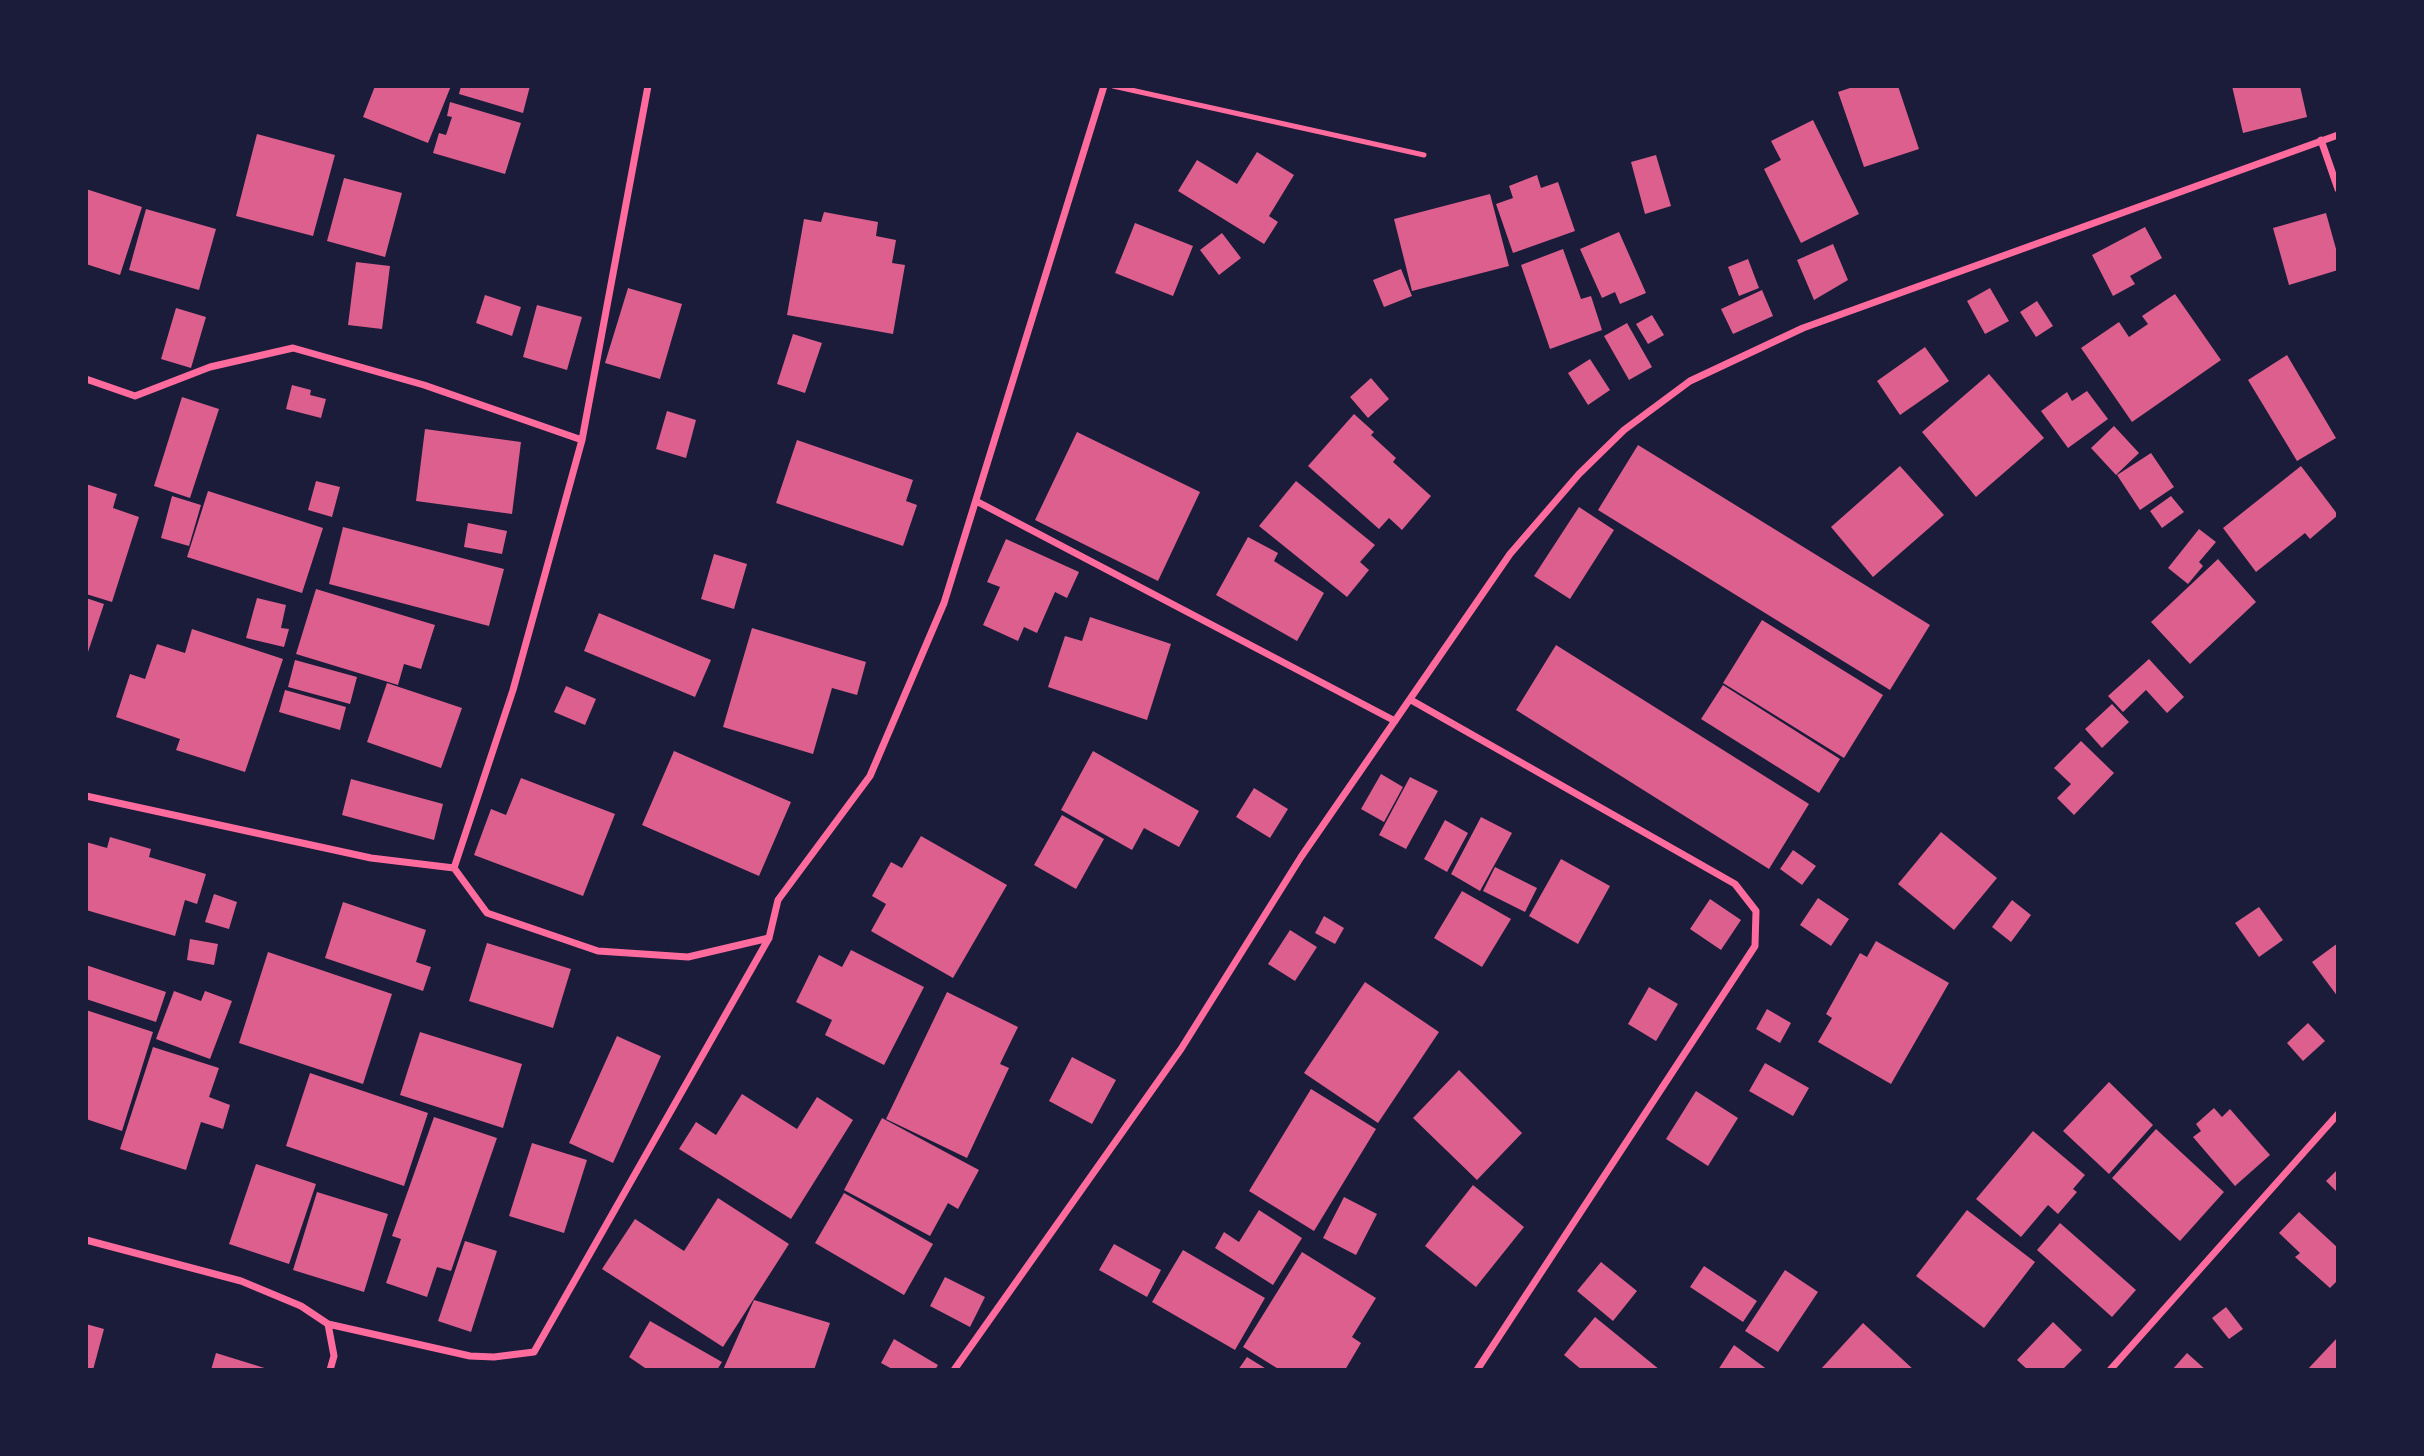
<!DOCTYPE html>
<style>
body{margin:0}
#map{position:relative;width:2424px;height:1456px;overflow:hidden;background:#1b1b3a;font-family:Arial,sans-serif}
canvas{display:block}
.frame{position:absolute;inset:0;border:88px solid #1b1b3a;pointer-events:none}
</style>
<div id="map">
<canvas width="2424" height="1456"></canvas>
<div class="frame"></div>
</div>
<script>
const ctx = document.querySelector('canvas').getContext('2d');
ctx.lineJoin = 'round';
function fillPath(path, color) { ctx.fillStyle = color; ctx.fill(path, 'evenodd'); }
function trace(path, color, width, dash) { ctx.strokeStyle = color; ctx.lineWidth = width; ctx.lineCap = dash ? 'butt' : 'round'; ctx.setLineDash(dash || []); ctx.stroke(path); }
fillPath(new Path2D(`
 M375,86H451L428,143L363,117Z
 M461,86H530L523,113L459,94Z
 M1856,86H1898L1919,149L1864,167L1838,92Z
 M2232,86H2300L2307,117L2243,133Z
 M450,102L521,123L505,174L433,153L439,133L446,135L452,117L447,116Z
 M1813,120L1859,214L1801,243L1764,169L1781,160L1771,141Z
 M257,134L335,155L313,236L236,216Z
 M1257,152L1294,175L1269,216L1278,222L1264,244L1178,191L1197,160L1237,184Z
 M1656,155L1671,206L1645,214L1631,162Z
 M1537,175L1541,188L1558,182L1575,231L1513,253L1496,204L1513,198L1509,186Z
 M344,178L402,193L385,257L327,241Z
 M86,189L142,207L120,275L86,264Z
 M1490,194L1509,266L1412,291L1394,219Z
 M146,209L216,229L199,290L129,270Z
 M824,212L878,222L876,236L896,240L892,263L905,265L893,334L787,315L804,219L821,222Z
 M2326,213L2338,256V270L2289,285L2273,228Z
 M1135,223L1193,246L1173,296L1115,273Z
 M2145,227L2162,258L2130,276L2135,284L2113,296L2092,255Z
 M1619,232L1646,293L1620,304L1615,292L1602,298L1580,249Z
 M1222,233L1241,258L1219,275L1200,250Z
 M1833,244L1848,280L1814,300L1797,260Z
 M1563,249L1581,299L1591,296L1602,330L1550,349L1521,265Z
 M1748,259L1759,288L1739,296L1728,267Z
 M356,262L390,266L382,329L348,325Z
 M1401,269L1412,296L1384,307L1373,280Z
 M628,288L682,304L660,379L605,363Z
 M1990,288L2009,321L1985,334L1967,301Z
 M1762,290L1773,316L1733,334L1721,309Z
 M2175,294L2221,360L2132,422L2081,348L2119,322L2129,337L2148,324L2142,316Z
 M485,295L521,307L512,336L476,323Z
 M2037,301L2053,326L2036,337L2020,312Z
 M537,305L582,317L567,370L523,357Z
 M176,308L206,317L191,368L161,359Z
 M1652,315L1664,335L1648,344L1636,324Z
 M1627,323L1652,367L1629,380L1604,336Z
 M793,334L822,343L805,393L777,384Z
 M1925,347L1949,381L1900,415L1877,381Z
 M2287,355L2336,438L2297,461L2248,380Z
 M1590,359L1610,390L1588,405L1568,373Z
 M1989,374L2044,438L1976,497L1922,432Z
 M1371,378L1389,399L1368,418L1350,397Z
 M292,385L311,390L310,395L326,399L321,418L286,409Z
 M2087,391L2108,419L2068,448L2041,411L2067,392L2072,401Z
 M182,397L219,409L190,498L154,486Z
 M667,411L696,420L686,458L656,449Z
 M1354,414L1374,432L1371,435L1396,458L1393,462L1431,496L1402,530L1389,518L1379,529L1308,466Z
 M2114,426L2139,453L2116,475L2091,448Z
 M425,429L521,442L512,514L416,501Z
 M1077,432L1200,492L1158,581L1035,520Z
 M797,440L913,480L906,501L917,505L903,546L776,503Z
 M1638,445L1930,625L1890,690L1598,510Z
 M2151,453L2174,487L2140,510L2117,475Z
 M1900,466L1944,515L1873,577L1831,527Z
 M2301,466L2338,515L2310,539L2305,533L2256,572L2223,528Z
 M316,481L340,487L332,517L308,510Z
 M1296,481L1375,545L1360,562L1369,570L1347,597L1259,526Z
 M86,484L117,494L113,508L139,517L112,602L86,594Z
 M208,491L323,528L302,593L187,557Z
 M172,496L201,505L189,546L161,538Z
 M2171,496L2184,512L2162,528L2150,511Z
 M1579,507L1614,530L1570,599L1534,576Z
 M468,523L507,531L502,554L464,547Z
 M343,527L504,569L489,626L329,584Z
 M2199,529L2216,542L2199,562L2203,566L2188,584L2168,568Z
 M1248,537L1278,553L1274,561L1324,593L1297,641L1216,595Z
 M1006,539L1079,572L1067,598L1055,592L1037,633L1024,627L1018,641L983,625L1000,587L987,582Z
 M714,554L747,564L734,609L701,599Z
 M2218,559L2256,602L2190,664L2151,622Z
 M316,589L435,625L421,669L404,664L398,685L296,654Z
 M86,598L104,604L86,658Z
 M257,598L286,605L281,628L289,629L284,647L246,638Z
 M599,613L711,660L695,697L584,651Z
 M1090,617L1171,644L1147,720L1048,687L1065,636L1082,641Z
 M1762,620L1883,695L1844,758L1723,683Z
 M752,628L866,662L857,695L832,688L813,754L723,727Z
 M192,629L283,659L245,772L176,750L180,739L116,717L130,674L145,679L157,644L185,653Z
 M1556,645L1809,804L1769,869L1516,710Z
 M2149,659L2184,697L2167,713L2146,690L2123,712L2108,696Z
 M295,660L357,677L350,704L288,687Z
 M387,683L462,708L441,768L367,742Z
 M1723,685L1840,759L1819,793L1701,719Z
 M566,686L596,699L585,725L554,712Z
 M285,690L346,707L340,730L279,712Z
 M2112,704L2129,722L2102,748L2085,729Z
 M2081,741L2114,773L2074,815L2057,798L2071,784L2054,768Z
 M674,751L791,802L759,876L642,825Z
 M1093,751L1199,811L1179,847L1144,828L1132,850L1061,810Z
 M1381,774L1403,787L1384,822L1361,809Z
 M1410,777L1438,791L1406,849L1379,835Z
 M521,778L615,814L583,896L474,855L491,809L506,815Z
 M351,779L443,804L434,840L342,815Z
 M1254,788L1288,809L1270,838L1236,817Z
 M1062,815L1104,839L1076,889L1034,865Z
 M1481,817L1512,833L1480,891L1451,874Z
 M1445,820L1468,833L1447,872L1424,859Z
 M1941,832L1997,878L1954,930L1898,884Z
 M921,836L1007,885L953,978L871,931L886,904L872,896L891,862L902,868Z
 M110,837L151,849L149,857L206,874L197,904L185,900L175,936L86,910V842L107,848Z
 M1793,850L1816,866L1802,885L1780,869Z
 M1561,859L1610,886L1578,944L1529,916Z
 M1495,867L1537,888L1525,912L1483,891Z
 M1462,891L1511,919L1482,967L1434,938Z
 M214,894L237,902L229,929L205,922Z
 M1818,898L1849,919L1831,946L1800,925Z
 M1710,899L1741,920L1721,950L1690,929Z
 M2012,900L2031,915L2011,942L1992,927Z
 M343,902L426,930L416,962L431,967L423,991L325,958Z
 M2259,907L2283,940L2259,957L2235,923Z
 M1324,916L1344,928L1335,944L1315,933Z
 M1290,930L1317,947L1295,981L1268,964Z
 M190,939L218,944L214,965L187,960Z
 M1876,941L1949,983L1891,1084L1818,1042L1832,1018L1826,1014L1860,953L1867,957Z
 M487,943L571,969L553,1028L469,1001Z
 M2338,943V997L2312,962Z
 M851,950L924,987L884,1065L825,1035L832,1020L796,1002L819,955L842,967Z
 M268,952L392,994L363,1084L239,1043Z
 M86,965L166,992L156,1022L86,999Z
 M1365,982L1439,1032L1378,1123L1304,1073Z
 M1649,987L1678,1004L1656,1041L1628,1024Z
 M174,991L201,1001L205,991L232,1001L210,1059L156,1039Z
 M947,992L1018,1027L1000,1064L1009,1068L967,1158L886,1119Z
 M1767,1009L1791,1023L1780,1043L1756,1029Z
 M86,1010L153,1032L122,1131L86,1119Z
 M2308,1023L2325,1041L2303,1061L2287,1043Z
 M420,1032L522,1064L503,1128L400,1095Z
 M617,1036L661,1056L613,1163L569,1143Z
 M153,1047L219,1068L209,1097L230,1105L223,1129L201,1122L186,1170L120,1149Z
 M1072,1057L1116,1080L1092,1124L1049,1101Z
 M1765,1063L1809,1088L1793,1116L1749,1091Z
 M1459,1070L1522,1133L1477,1180L1413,1118Z
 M310,1073L428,1113L404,1186L286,1146Z
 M2109,1082L2153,1125L2109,1174L2063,1131Z
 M1311,1089L1376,1129L1314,1231L1249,1191Z
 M1696,1091L1738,1118L1708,1166L1666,1139Z
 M742,1094L797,1129L817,1097L853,1120L791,1219L679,1149L696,1122L716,1135Z
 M2214,1108L2222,1117L2230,1109L2270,1155L2235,1186L2193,1137L2201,1131L2196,1124Z
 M434,1117L497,1138L451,1271L437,1267L427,1297L386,1283L401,1239L392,1236Z
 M882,1118L979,1170L958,1209L948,1203L930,1236L844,1190Z
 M2156,1129L2224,1192L2180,1241L2112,1178Z
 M2033,1131L2085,1175L2073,1189L2077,1192L2058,1214L2048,1205L2021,1237L1976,1199Z
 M532,1143L587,1160L564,1233L509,1216Z
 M256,1164L316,1184L289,1264L229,1244Z
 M2338,1169V1193L2326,1181Z
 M1473,1185L1524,1227L1476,1287L1425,1246Z
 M317,1192L388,1214L364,1292L293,1270Z
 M844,1193L933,1244L904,1295L815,1243Z
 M1344,1197L1377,1214L1356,1255L1323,1238Z
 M718,1198L789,1244L723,1347L602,1269L635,1219L684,1251Z
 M1259,1210L1302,1238L1273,1285L1215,1248L1224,1232L1239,1242Z
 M1967,1210L2035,1262L1984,1328L1916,1276Z
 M2299,1212L2338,1248V1280L2330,1288L2295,1257L2300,1253L2279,1233Z
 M2060,1223L2136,1290L2112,1317L2037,1250Z
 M465,1241L497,1251L471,1332L438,1321Z
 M1114,1244L1161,1270L1147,1297L1099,1270Z
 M1183,1250L1265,1298L1235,1350L1152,1302Z
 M1302,1252L1376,1298L1352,1337L1361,1343L1345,1370H1280L1243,1347Z
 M1601,1262L1637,1291L1613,1321L1577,1291Z
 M1704,1266L1757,1301L1743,1322L1690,1287Z
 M1785,1270L1818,1292L1778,1352L1745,1331Z
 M945,1277L985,1297L970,1327L930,1306Z
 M754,1300L830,1323L814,1370H723Z
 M2226,1307L2243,1329L2229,1339L2212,1318Z
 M1595,1317L1660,1370H1582L1564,1355Z
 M650,1321L722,1362L717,1370H648L629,1357Z
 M2053,1322L2082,1350L2062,1370H2028L2017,1360Z
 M1863,1323L1914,1370H1820Z
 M86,1324L104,1329L93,1370H86Z
 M2338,1337V1370H2307Z
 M894,1339L938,1365L935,1370H894L881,1363Z
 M1734,1345L1768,1370H1718Z
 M216,1353L271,1370H211Z
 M2187,1353L2206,1370H2172Z
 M1247,1357L1268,1370H1238Z`), '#dd5f8e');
trace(new Path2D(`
 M1113,86L1424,155`), '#ff6b9d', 5);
trace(new Path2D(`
 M2321,140L2338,189
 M86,379L135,396L210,367L293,348L424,385L582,440L513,690L454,868
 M582,440L648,86
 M976,501L1395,721
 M1411,700L1735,884L1756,911L1755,946L1477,1370
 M86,796L371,858L454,868L487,913L598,951L688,957L769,938
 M86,1240L241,1281L301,1306L328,1324L470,1356L494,1357L534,1352L769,938L778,900L870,776L944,603L1104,86
 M328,1324L334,1356L330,1370
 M954,1370L1181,1049L1301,857L1510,554L1579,474L1624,430L1690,381L1803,328L2338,135
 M2110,1370L2338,1114`), '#ff6b9d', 7);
</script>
